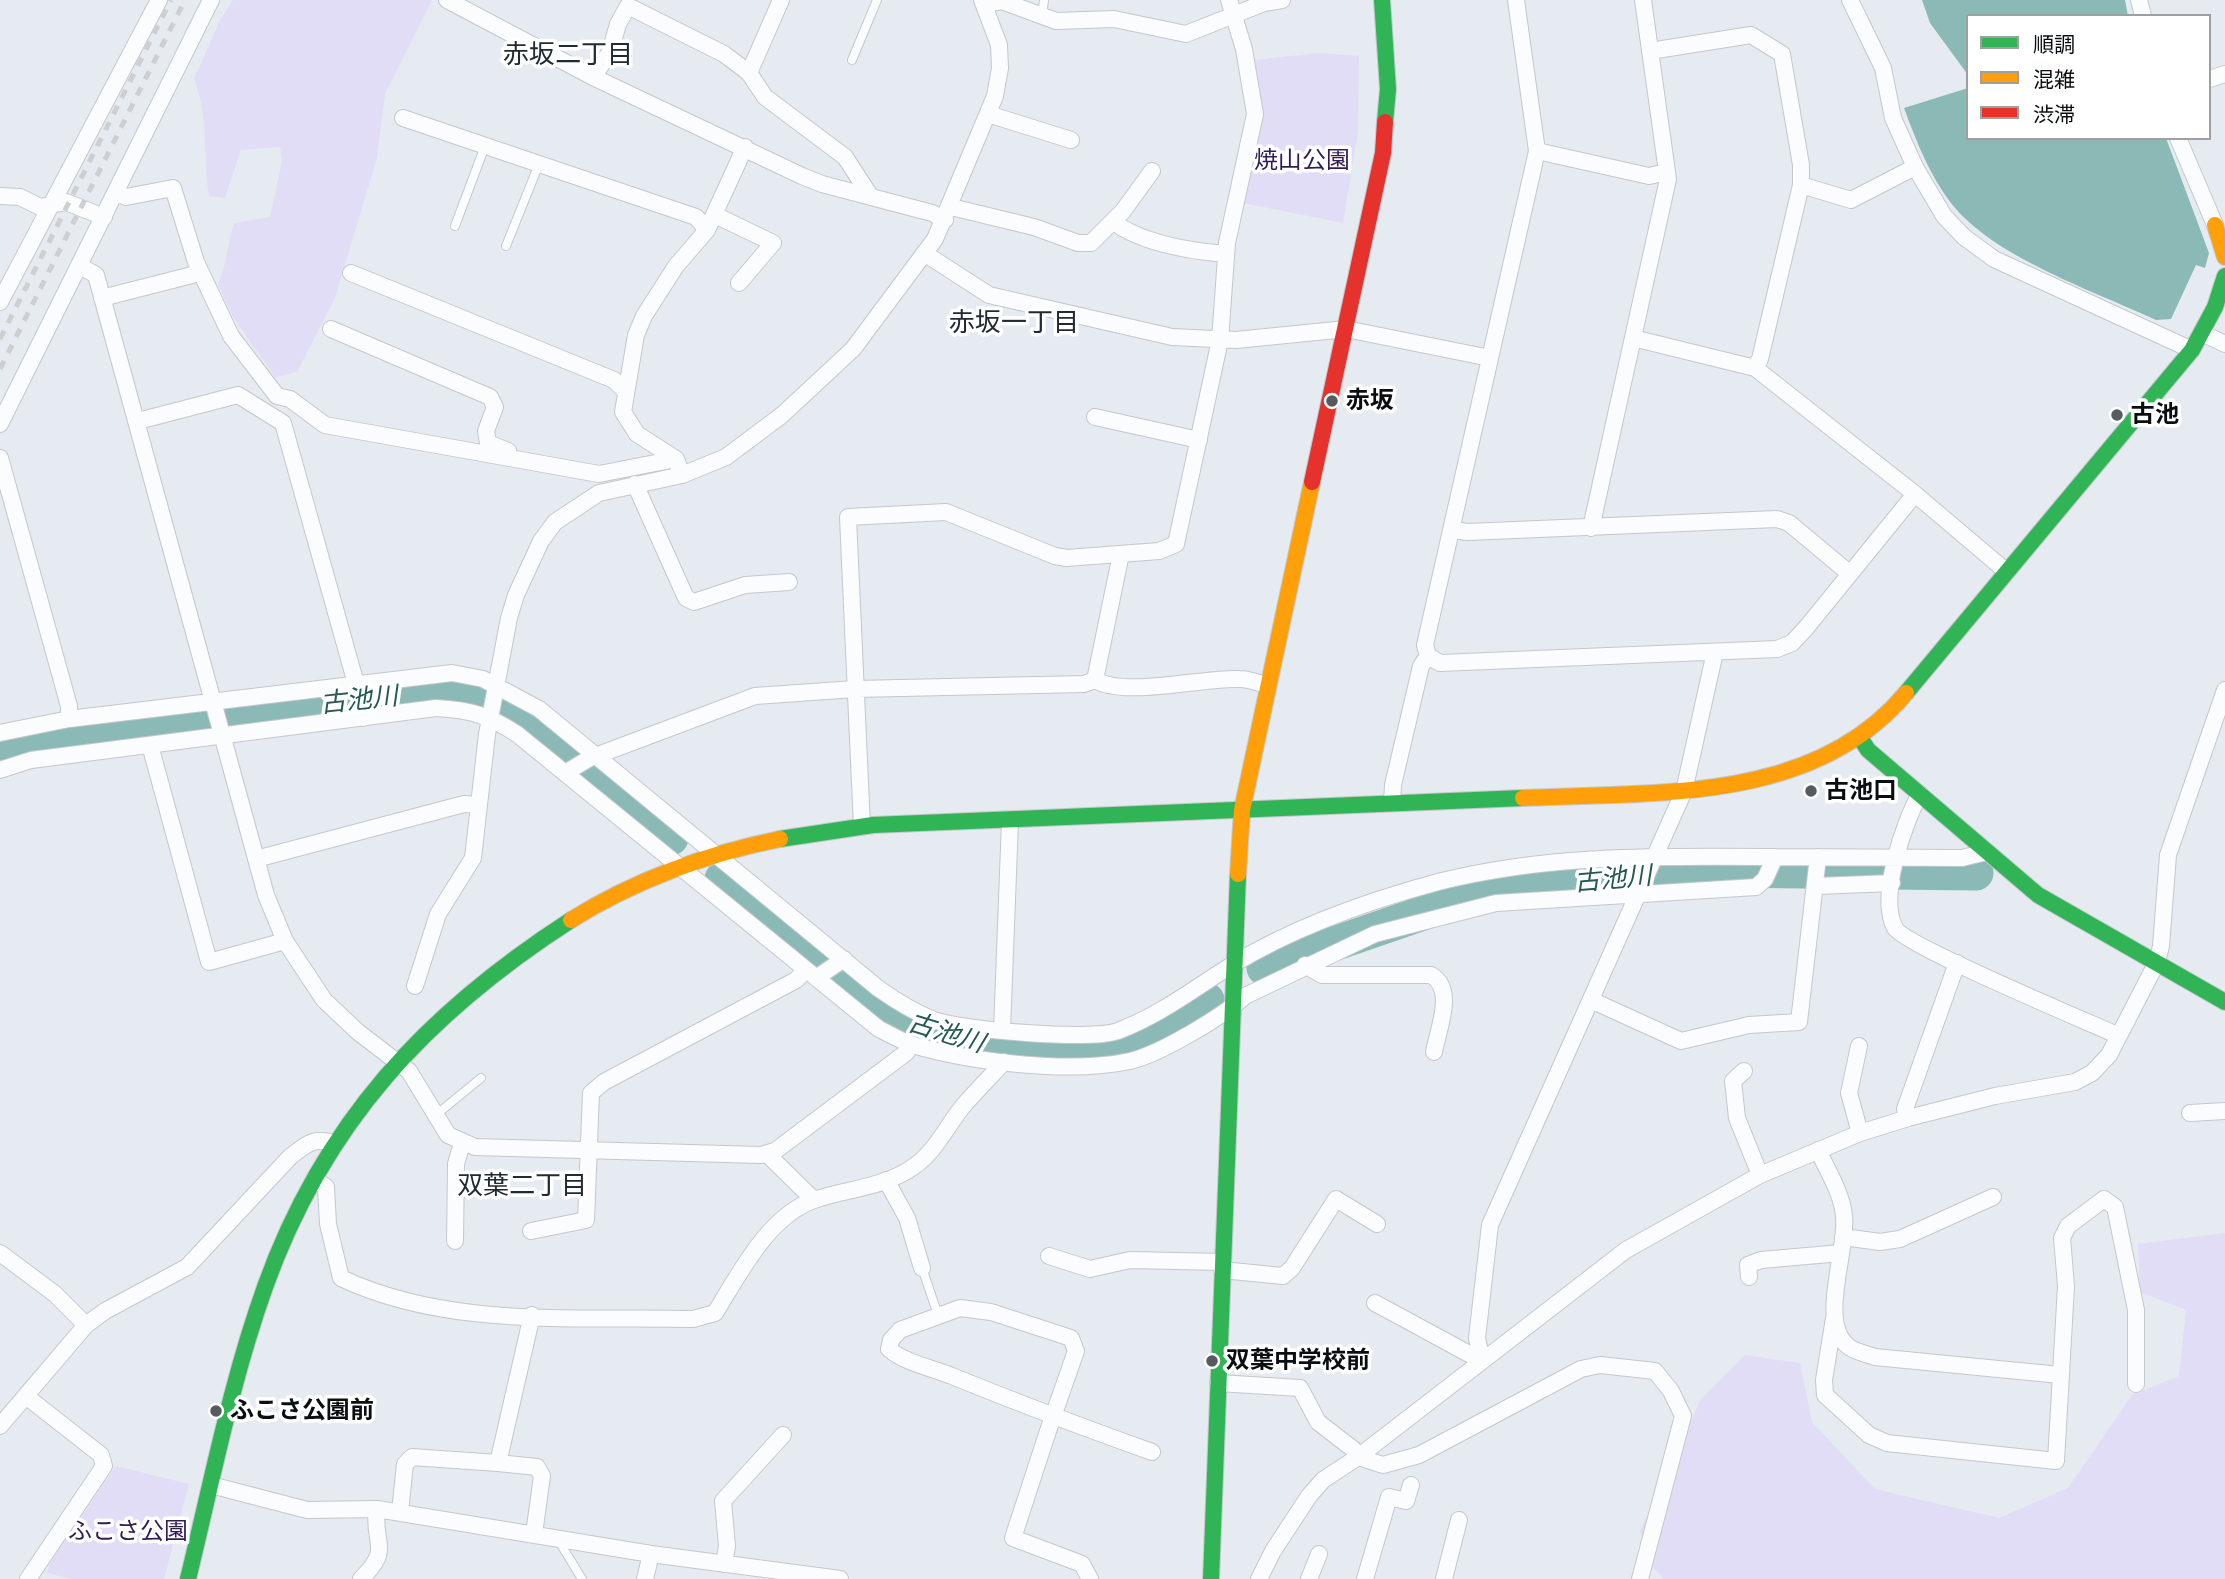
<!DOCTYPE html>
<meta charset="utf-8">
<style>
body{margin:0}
#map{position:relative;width:2225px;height:1579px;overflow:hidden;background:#e5ebf1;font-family:"Fira Sans","Noto Sans JP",sans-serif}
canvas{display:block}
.legend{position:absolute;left:1966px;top:14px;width:245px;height:126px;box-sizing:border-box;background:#fff;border:2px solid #9d9fa0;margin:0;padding:9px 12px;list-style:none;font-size:21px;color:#090e11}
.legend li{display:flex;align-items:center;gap:14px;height:35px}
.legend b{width:35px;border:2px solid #9d9fa0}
</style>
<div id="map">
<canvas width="2225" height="1579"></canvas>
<ul class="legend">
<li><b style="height:9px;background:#30b455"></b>順調</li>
<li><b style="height:9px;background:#ff9f0a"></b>混雑</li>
<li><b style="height:9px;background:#e5322d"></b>渋滞</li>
</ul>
</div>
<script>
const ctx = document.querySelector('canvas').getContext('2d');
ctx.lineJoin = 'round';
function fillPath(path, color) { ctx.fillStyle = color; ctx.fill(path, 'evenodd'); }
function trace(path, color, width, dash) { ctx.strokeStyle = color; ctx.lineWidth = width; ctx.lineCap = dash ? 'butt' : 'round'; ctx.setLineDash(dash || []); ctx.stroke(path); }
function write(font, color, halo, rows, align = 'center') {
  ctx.font = font + ' "Fira Sans","Noto Sans JP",sans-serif'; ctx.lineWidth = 7; ctx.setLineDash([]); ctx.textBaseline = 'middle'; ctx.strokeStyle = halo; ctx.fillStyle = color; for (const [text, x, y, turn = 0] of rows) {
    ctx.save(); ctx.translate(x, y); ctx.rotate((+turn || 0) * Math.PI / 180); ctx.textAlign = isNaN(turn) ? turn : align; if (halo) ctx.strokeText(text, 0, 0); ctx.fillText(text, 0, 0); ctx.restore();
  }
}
fillPath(new Path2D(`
 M233,0H432L385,94L377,158L335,298L297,372L275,377L233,317L218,285C227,265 227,244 234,223L270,217L282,161L280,147L241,150L225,198L209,196C203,157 209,115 194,79L220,20Z
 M1319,53L1359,56L1358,132L1343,223L1243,203L1253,60Z
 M2225,1233V1579H1664L1652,1566L1640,1531L1701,1399L1745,1355L1800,1363L1812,1422L1875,1489L1999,1518L2068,1488L2132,1395L2179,1376L2186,1310L2140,1292L2138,1244Z
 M116,1466L189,1484L164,1579H72L47,1573L50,1563Z`), '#e1ddf7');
fillPath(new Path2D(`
 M1922,0H2125L2128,16H1968V75L1930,23Z
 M1968,88V138H2166L2209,253L2205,268L2196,265L2171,319L2156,320C2094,291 1999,259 1955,208C1931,179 1917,143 1904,108Z`), '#8bb9b6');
trace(new Path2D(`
 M0,752L20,745L252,713L458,690L498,701L520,712L671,838
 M722,879L887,1015L927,1033L993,1048L1078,1053L1157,1032L1207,1000
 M1264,968L1455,902L1532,887L1719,870L1976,873`), '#8bb9b6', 35);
const lane = new Path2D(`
 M1042,16L1044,0
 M852,60L877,0
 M455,226L485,146
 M506,246L539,164
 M437,1114L481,1078
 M922,1268L936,1309
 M557,1538L582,1579`);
const street = new Path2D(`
 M447,0L593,77L802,176L822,184L932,213L945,220
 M1850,0L1883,68L1893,118L1915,167L1944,216L1964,237L1994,259L2192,350
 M2139,0L2143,16
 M984,4L1002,1L1056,21L1114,19L1186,34L1264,3L1282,0
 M1650,51L1751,35L1782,54L1801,165V185L1760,359L1755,368
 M749,73L781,0
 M593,77L610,52L618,24L628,6L724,54L749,73L765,97L845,157L871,197
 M2209,79L2225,74
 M988,114L1071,140
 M403,118L696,217L707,230
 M2178,138L2215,225
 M1537,151L1649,176L1667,172
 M1801,185L1851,200L1915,167
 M116,193L126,197L173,188L196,262L231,336L277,396L290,399L325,425L599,474L676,459L682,475
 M0,196L20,197L40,207L66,202L104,217
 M951,207L1034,227L1078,243H1091L1123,211L1152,171
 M715,215L773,243L739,283
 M1113,222C1144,244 1188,251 1226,254
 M924,253L989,295L1172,337L1236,340L1346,329L1490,358
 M80,266L96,275L266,895L285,941L324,1000L358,1032L409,1071L448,1135L475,1147L761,1155L775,1151L907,1052L911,1044
 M351,273L614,380L625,391
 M102,298L192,275
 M0,302L159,0
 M331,329L490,397L495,407L486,431L488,443L508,451
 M2202,333L2225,344
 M1633,338L1755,368L1915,494L2007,572
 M1095,417L1199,440
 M138,421L238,395L283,423L358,691L363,718
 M0,424L211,0
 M0,458L69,706V719
 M676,459L637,434L623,412L636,335L644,316L676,266L707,230L745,147
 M635,484L686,598L694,602L745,585L789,582
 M1591,528L1668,179L1643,0
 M1453,530L1467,532L1777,519L1789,523L1849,573
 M1428,656L1440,663L1777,649L1792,643L1806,628L1915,494
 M1095,680C1126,698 1203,677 1240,679C1249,679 1258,683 1267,685
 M0,733L69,719L452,673L483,679L539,709L879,989C896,1001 914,1012 934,1020C963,1030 1090,1041 1118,1031C1162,1014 1193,989 1232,965C1294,927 1368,901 1438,882C1548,854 1662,856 1775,857
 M150,745L209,962L285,941
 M0,770L31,760L436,708C471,710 488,715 517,734L879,1029C890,1034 901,1041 913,1045C971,1062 1070,1074 1130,1061C1160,1054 1222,1017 1245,996L1375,934L1496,903L1756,887L1765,879L1775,857L1962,858L1987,852
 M565,773L590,758L755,696L855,689L1084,684L1095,680L1121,554
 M1920,794C1904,822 1878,897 1895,928C1904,945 2086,1021 2117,1035
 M1392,803L1393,785L1421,666L1428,656L1425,645L1537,151L1516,0
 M862,827L848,517L946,512L1055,556L1067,558L1159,551L1176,544L1220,340L1227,243L1255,114L1244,49L1229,0
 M256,859L464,804L478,805
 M1817,886L1892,883
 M1305,965L1322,975H1431C1456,989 1438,1029 1434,1052
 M816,978L844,959
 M415,986L438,914L473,858L487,734L509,618L516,595L541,541L555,522L599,493L682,475L726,457L782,415L853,349L935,239L995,96L1000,68L999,45L982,0
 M1593,1001L1681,1041L1749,1025L1799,1022L1818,857
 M1002,1030L1010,821
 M1859,1046L1849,1093L1860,1133
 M1744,1071L1733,1081L1737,1118L1760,1175
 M2190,1113L2225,1111
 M1908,1118L1905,1109L1957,963
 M1818,1150C1827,1170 1842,1193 1844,1216C1848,1251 1817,1324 1849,1347C1856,1352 1867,1354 1875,1357L2060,1375
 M767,1154L814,1200
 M314,1179L326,1187L328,1224L341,1278C449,1329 577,1316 693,1319L715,1313C740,1273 769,1214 817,1199C848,1189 885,1187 913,1167C936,1152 947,1125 964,1105C977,1090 991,1076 1004,1062
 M886,1180L907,1218L922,1268
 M531,1231L586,1220L591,1093L604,1082L796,980L806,970
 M1843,1237L1880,1242L1900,1239L1993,1197
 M455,1241L456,1164L462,1143
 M0,1253L55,1294L86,1325
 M1049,1256L1090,1269L1130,1260L1222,1262
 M1222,1270L1283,1276L1292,1268L1336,1199L1377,1224
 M1749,1277L1748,1265L1761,1260L1841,1253
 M1375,1303L1482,1361
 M532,1315L498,1463L537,1467L542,1476L534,1534
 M1834,1318L1824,1380L1825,1395L1869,1435L1887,1443L2056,1461L2066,1286L2062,1238L2068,1226L2104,1199L2115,1207L2136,1310V1384
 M1482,1361L1477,1338L1490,1225L1684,791L1715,652
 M1218,1383L1300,1388L1318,1422L1353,1449L1358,1457L1383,1465L1419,1455L1581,1369L1600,1365L1655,1371L1671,1391L1683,1416L1640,1579
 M27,1397L101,1455L104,1466L28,1579
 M0,1426L86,1325L105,1311L187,1267L290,1157C309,1142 312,1138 336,1143
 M211,1485L307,1510L377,1509L651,1554L840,1579
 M400,1512L405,1464L412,1457L498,1463
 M724,1564L727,1546L723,1501L783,1435
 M361,1579C393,1547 372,1546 377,1509
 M645,1579L651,1554
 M1090,1579L1082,1564L1013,1538L1048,1431L1076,1351L1071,1338L991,1312L960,1308L900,1330L891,1340L889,1349C905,1363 932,1368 952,1376C1018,1403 1085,1428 1152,1452
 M1259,1579L1273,1551L1309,1496L1323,1480L1358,1457L1626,1250L1760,1175L1860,1133L1908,1118L1995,1096L2075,1082L2092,1073L2109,1055L2157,962L2161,946L2168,855L2225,690
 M1309,1579L1319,1554
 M1365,1579L1389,1497L1406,1501L1411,1485
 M1444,1579L1459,1520`);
const fast = new Path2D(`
 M1382,0L1388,89L1385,122
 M1906,693L2192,350L2215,307L2225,276
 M1859,736L1868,750L2038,895L2225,1002
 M780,839L873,825L1523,798
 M188,1579C212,1481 231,1382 265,1287C324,1122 427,1013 571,920
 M1211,1579L1238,874`);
const slow = new Path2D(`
 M2215,225L2225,257
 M1523,798C1653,792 1814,804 1906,693
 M1238,874L1242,810L1312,482
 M571,920C633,881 709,853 780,839`);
const jam = new Path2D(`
 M1312,482L1383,153L1385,122`);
trace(lane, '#c3c8cd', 10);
trace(street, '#c3c8cd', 18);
trace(fast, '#c3c8cd', 18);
trace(slow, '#c3c8cd', 18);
trace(jam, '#c3c8cd', 18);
trace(lane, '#fbfcfd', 8);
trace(street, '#fbfcfd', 16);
trace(fast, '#30b455', 16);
trace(slow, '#ff9f0a', 16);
trace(jam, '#e5322d', 16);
trace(new Path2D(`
 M0,339L171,0
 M0,369L185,0`), '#cdcfd1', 5, [9, 9]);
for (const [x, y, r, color] of [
 [1332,401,7,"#565b5f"],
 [2117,415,7,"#565b5f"],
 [1811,791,7,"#565b5f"],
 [1212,1361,7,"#565b5f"],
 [216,1411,7,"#565b5f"]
]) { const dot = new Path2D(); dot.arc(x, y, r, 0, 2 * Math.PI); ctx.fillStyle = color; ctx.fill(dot); trace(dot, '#fff', 2.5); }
write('24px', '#311c53', '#fff', [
 ["焼山公園",1302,161],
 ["ふこさ公園",128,1532]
]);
write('bold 24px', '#090e11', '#fff', [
 ["赤坂",1346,401],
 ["古池",2131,415],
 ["古池口",1825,791],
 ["双葉中学校前",1226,1361],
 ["ふこさ公園前",230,1411]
], 'left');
write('26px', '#202a32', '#fff', [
 ["赤坂二丁目",568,56],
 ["赤坂一丁目",1014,324],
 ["双葉二丁目",522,1187]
]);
write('italic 26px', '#245954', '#fff', [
 ["古池川",359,701,-6],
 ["古池川",1613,880,-5],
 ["古池川",946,1034,17]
]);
</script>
